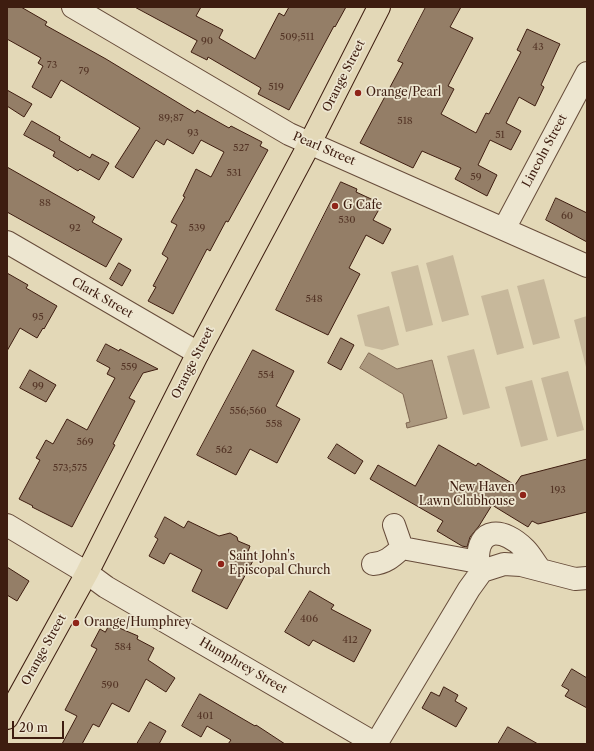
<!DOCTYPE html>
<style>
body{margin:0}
#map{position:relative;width:594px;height:751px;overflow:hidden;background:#e3d8b7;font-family:"Libre Caslon Text",serif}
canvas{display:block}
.frame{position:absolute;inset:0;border:8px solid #3e1d10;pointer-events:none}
.scale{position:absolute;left:12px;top:721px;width:52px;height:18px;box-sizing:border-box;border:2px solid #3e1d10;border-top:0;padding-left:5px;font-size:12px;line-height:14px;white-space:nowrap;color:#3e1d10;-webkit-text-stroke:3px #ede6d0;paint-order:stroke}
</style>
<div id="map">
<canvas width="594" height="751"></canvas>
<div class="frame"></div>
<div class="scale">20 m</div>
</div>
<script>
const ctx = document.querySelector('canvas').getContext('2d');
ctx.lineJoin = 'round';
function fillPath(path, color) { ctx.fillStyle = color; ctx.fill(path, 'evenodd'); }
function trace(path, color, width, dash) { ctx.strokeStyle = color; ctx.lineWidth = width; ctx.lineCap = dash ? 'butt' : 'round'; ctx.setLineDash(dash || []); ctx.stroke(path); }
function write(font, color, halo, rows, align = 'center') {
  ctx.font = font + ' "Libre Caslon Text",serif'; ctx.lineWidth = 3.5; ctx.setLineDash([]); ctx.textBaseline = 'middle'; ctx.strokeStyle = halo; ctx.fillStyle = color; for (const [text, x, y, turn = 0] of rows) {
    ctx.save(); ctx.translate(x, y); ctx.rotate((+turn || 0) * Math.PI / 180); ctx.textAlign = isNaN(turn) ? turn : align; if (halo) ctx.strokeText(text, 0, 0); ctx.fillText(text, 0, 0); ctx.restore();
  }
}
fillPath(new Path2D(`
 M453,255L469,315L442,322L426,263Z
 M418,265L433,325L406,332L391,272Z
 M544,279L560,338L533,345L517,286Z
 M508,289L524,348L497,355L481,296Z
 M389,306L399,345L382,350L365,346L357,315Z
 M587,316V371L574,320Z
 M474,349L490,408L463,415L447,356Z
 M568,371L584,430L557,437L541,378Z
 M532,380L548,440L521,447L505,387Z`), '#c7b89b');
const water = new Path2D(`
 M369,353L397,369L432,360L447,418L407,428L406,423L410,422L403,394L360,368Z`);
fillPath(water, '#ab987e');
trace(water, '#7f6752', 1);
const building = new Path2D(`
 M7,7H21L47,22L45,25L106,59L195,113L197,110L229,128L231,126L262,142L260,146L268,150L228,222L226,221L210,251L207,249L173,314L148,301L156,287L153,286L168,258L162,254L177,225L171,222L185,197L183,196L196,169L211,177L224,152L201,140L193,154L167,139L164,145L156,140L133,178L115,167L140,128L61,80L51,98L32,87L43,66L38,63L41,58L7,39Z
 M135,7H201L196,16L223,30L219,38L255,59L279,13L284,16L289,7H346L335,27L334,26L289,110L258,94L261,88L208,57L207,60L191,52L197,41Z
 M426,7H461L450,27L473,38L448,86L454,89L441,114L476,133L486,113L489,114L521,52L517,50L527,29L560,44L541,85L544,87L535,106L519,97L506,123L521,131L511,150L490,140L478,165L497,175L487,196L455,179L461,168L422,151L413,168L360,143L403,63L398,61Z
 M7,90L32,104L24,117L7,106Z
 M32,121L60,137L59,140L90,158L92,154L109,163L99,180L80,169L78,171L53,156L55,152L24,135Z
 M7,167L95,217L92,222L122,239L106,267L7,212Z
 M341,182L357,189L356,192L382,204L373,220L391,229L383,244L366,235L349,268L360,274L328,335L276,310Z
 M556,198L587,213V242L546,220Z
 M119,263L131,270L122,286L110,279Z
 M7,273L28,285L26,288L57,306L44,329L43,328L37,338L20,328L7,351Z
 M341,338L354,345L341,370L328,363Z
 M106,344L119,351L120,349L158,369L143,373L129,398L135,401L113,444L115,445L72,527L32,507L33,506L19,499L40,460L36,458L46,440L53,444L67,419L87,430L115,378L107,374L110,368L97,361Z
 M253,350L294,371L276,406L300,419L277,463L250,449L236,475L197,455Z
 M30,370L56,385L46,402L20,388Z
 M337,444L363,461L355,474L328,458Z
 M439,445L476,466L478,463L515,485L521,476L587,459V512L538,524L532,521L528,527L492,505L479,526L470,537L467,547L462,546L437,531L443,521L370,479L378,465L415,486Z
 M165,517L184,528L188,521L219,536L230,533L237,537L238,541L250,546L247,554L255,557L227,609L192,591L202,570L170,553L164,564L149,556L158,539L155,537Z
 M7,567L29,581L17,601L7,595Z
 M310,591L334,605L331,609L371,630L354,662L313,640L309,646L285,632Z
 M110,624L138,636L137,639L154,648L148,660L175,678L166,692L146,679L129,712L112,703L99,727L93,724L82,744H62L77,716L65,710L97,649L91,646L100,629L105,632Z
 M572,669L587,678V708L565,696L569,690L562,686Z
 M444,687L458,695L455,701L467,708L456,727L422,708L431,692L439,696Z
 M200,694L255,726L256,725L285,744H228L231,740L207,726L201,737L182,726Z
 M150,722L166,731L159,744H137Z
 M508,727L538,744H498Z`);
fillPath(building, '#947e67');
trace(building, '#3e1d10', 1);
const minor = new Path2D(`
 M73,7L289,134L587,266
 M504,229L587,73
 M7,242L198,353
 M7,525L87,573L106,587L376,744
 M394,525L402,548
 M402,548L478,562L482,571
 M478,562C477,525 504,528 525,549C531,555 535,563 540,569
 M373,564C386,563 393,556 402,548
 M376,744L469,589L482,571L504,564L521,565L575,579L587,578`);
const major = new Path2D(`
 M7,718L87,573L198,353L310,143L379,7`);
trace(minor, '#674c3a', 24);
trace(major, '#3e1d10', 24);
trace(minor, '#ede6d0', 22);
trace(major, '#e3d8b7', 22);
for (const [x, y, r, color] of [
 [358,93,4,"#8f2418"],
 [335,206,4,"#8f2418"],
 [523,495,4,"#8f2418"],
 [221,564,4,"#8f2418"],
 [76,623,4,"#8f2418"]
]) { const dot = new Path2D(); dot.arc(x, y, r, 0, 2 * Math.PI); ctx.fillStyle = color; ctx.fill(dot); trace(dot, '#ede6d0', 1.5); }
write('10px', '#543526', null, [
 ["509;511",297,37],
 ["90",207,41],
 ["43",538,47],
 ["73",52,65],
 ["79",84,71],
 ["519",276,87],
 ["89;87",171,118],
 ["518",405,121],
 ["93",193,133],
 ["51",500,135],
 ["527",241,148],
 ["531",234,173],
 ["59",476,177],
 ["88",45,203],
 ["60",567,216],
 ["530",347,220],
 ["92",75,228],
 ["539",197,228],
 ["548",314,299],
 ["95",38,317],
 ["559",129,367],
 ["554",266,375],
 ["99",38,386],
 ["556;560",248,411],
 ["558",274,424],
 ["569",85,442],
 ["562",224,450],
 ["573;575",70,468],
 ["193",558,490],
 ["406",309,619],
 ["412",350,640],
 ["584",123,647],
 ["590",110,685],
 ["401",205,716]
]);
write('12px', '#3e1d10', '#ede6d0', [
 ["Orange Street",344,76,-63],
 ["Pearl Street",324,149,23],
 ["Lincoln Street",545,151,-62],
 ["Clark Street",102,298,30],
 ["Orange Street",193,363,-63],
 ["Orange Street",44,650,-61],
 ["Humphrey Street",243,666,30]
]);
write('12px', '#3e1d10', '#ede6d0', [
 ["Orange/Pearl",366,93],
 ["G Cafe",343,206],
 ["New Haven",515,488,"right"],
 ["Lawn Clubhouse",515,502,"right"],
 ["Saint John's",229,557],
 ["Episcopal Church",229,571],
 ["Orange/Humphrey",84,623]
], 'left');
</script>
